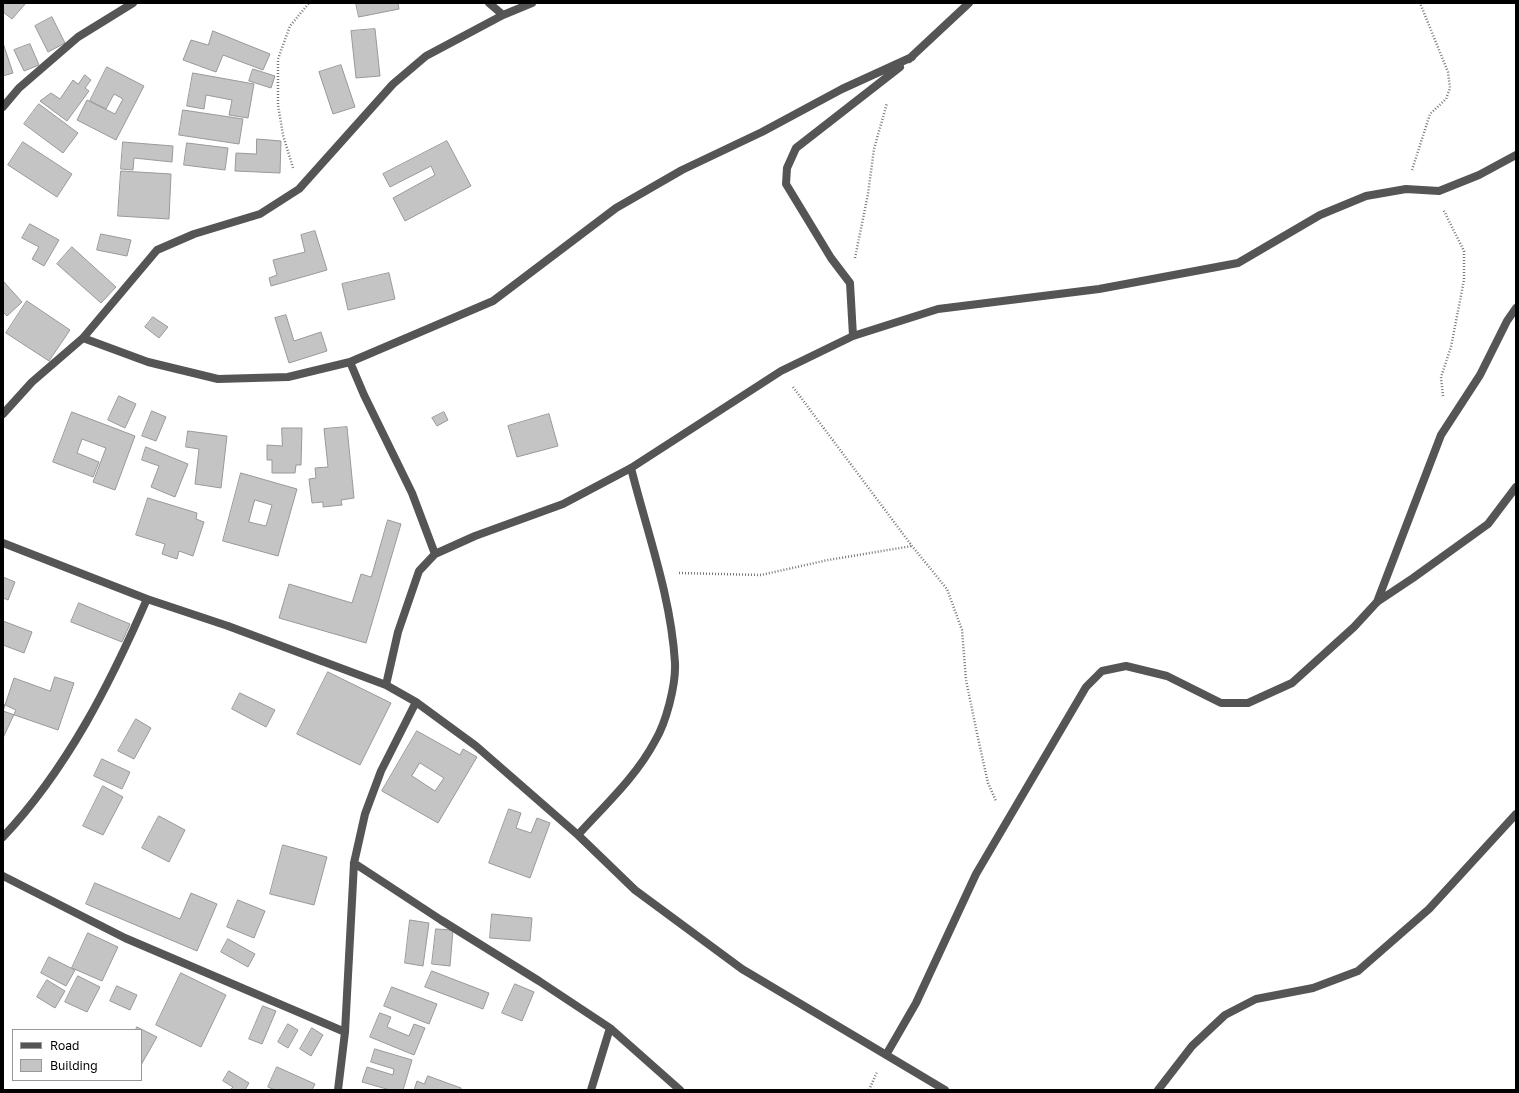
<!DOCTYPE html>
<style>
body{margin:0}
#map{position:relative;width:1519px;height:1093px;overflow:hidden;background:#fff;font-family:"Golos Text",sans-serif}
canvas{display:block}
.frame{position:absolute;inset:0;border:4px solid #000;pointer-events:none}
.legend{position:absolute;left:12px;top:1029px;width:130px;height:52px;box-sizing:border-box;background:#fff;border:1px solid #999;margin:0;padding:5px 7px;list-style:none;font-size:12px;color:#000}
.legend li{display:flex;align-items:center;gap:8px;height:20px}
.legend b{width:20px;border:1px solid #999}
</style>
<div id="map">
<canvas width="1519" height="1093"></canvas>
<div class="frame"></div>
<ul class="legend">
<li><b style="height:5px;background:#555"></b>Road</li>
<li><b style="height:11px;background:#c4c4c4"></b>Building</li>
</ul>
</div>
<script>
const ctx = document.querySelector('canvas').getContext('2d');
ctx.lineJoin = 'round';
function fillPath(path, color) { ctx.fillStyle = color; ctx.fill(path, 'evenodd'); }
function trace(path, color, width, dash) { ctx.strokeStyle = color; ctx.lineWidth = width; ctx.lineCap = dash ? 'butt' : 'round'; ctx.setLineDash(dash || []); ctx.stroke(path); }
const building = new Path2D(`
 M3,3H26L12,19L3,12Z
 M356,3H398L399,9L359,17Z
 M52,17L65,43L48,52L35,26Z
 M375,29L380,76L356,78L351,31Z
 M213,31L270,54L263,70L223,55L216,72L183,60L191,40L208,45Z
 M3,43L13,73L3,76Z
 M30,44L39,65L24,71L14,50Z
 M341,65L355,107L333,114L319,72Z
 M107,67L144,86L116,140L77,120L87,100L115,114L123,99L114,94L106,109L90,101Z
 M253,69L275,76L271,88L249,81Z
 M193,73L254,84L248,118L229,115L232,100L206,95L204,109L187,106Z
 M85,75L91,80L85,88L89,91L67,121L40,101L51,93L60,99L73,80L78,84Z
 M39,104L78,133L63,153L24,124Z
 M183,110L243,119L239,144L179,135Z
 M257,139L281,141L280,173L235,171L236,153L256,154Z
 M447,141L471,186L405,221L393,198L435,175L431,166L390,187L383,174Z
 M23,142L72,174L57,197L8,165Z
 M123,142L173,146L172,162L134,158L133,170L121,169Z
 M187,143L228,148L225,170L184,165Z
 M121,171L171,174L169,219L118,216Z
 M30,224L59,240L44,266L32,259L39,247L22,238Z
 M315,231L327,270L271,286L269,278L277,275L273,260L305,252L301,235Z
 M101,234L131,240L127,256L97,250Z
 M72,247L116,287L101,303L57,264Z
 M389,273L395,299L348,310L342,284Z
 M3,281L22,302L7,316L3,312Z
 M27,301L70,330L49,361L6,333Z
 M286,315L294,341L321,332L327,351L289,363L275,318Z
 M153,317L168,327L159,338L145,327Z
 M119,396L136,404L125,428L108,420Z
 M152,411L166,417L156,441L142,436Z
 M72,412L135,436L115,490L93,482L106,448L82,439L77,453L99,462L93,477L53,462Z
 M444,412L448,420L437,426L432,418Z
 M549,414L558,446L517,457L508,426Z
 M347,427L354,498L341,500L342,505L323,507V502L312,503L309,479L316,478L315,468L328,467L324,429Z
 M282,428H302L301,465H296L295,473H272V460H267V445L282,446Z
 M188,431L227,436L221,488L195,484L199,449L186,447Z
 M146,447L188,464L175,497L151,487L159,466L142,460Z
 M241,473L297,489L278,556L223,541ZM255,500L272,505L266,526L249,522Z
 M148,498L197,513L196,519L204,522L193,556L179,551L177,559L162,554L165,544L136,535Z
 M388,520L401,524L366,643L279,618L289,584L352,603L361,574L371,577Z
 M3,577L15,582L8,600L3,598Z
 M79,603L130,624L122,642L71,622Z
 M3,621L32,632L24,653L3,645Z
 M328,672L391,703L360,765L297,734Z
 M55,677L74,683L58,730L3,711L14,678L50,691Z
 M240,693L275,710L266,727L232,709Z
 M3,704L16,710L3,738Z
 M136,719L151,728L134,759L118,751Z
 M417,731L460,755L463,749L477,757L438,823L382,791ZM420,763L444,778L435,791L412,776Z
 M102,759L130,772L122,789L94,776Z
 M103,786L123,797L103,835L83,826Z
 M509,809L521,813L516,828L531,833L537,818L550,823L530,878L489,863Z
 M159,816L185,830L169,862L142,848Z
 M283,845L327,857L314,905L270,894Z
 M95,883L180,919L191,893L217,904L197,951L86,904Z
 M238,900L265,911L254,938L227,927Z
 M492,914L532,918L530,941L490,938Z
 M410,920L429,923L423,966L405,963Z
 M436,929L453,930L450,966L432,964Z
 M88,933L118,947L102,981L72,968Z
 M228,939L255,954L248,967L221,952Z
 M49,957L75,970L66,986L41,973Z
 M432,971L489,993L483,1009L425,987Z
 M181,973L226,995L201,1047L156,1025Z
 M78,976L100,987L87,1012L65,1002Z
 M47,980L65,991L55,1008L37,997Z
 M515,984L534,992L522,1021L502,1013Z
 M117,986L137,995L130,1010L110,1001Z
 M392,987L437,1004L429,1024L384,1006Z
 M263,1006L276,1011L262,1044L249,1039Z
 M380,1013L391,1017L387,1027L409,1036L414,1024L425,1028L414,1055L370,1037Z
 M288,1024L298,1030L288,1048L278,1042Z
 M137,1027L157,1037L141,1065V1030H136Z
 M312,1028L323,1035L311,1056L300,1049Z
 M375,1049L412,1060L403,1090H390L362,1082L367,1067L393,1075L394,1069L371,1062Z
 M277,1067L315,1084L312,1090H275L268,1087Z
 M229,1071L249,1083L245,1090H230L233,1087L223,1081Z
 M428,1076L461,1088V1090H414L417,1081L424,1084Z`);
fillPath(building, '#c4c4c4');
trace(building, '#999', 1);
trace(new Path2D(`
 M293,168L283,135L278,105V59L290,26L309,3
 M1412,170L1430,114L1446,99L1450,88L1448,72L1420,3
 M855,258L868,194L874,149L887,103
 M793,387L912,546L947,589L962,630L966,680L978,738L988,783L996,801
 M1443,396L1441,377L1451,347L1464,280V251L1443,209
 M679,573L761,575L828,560L912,546
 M869,1090L877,1072`), '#777', 2.5, [1, 2]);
trace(new Path2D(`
 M489,3L503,15
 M909,59L969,3
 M3,107L19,88L78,37L133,3
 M853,336L850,283L831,258L786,184L787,168L796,148L900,67
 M83,338L148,362L218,379L288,377L350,362L493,301L616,208L682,170L762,132L842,89L912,57
 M350,362L364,395L412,493L435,554
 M3,414L32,382L83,338L157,250L194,234L260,214L299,189L393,84L426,56L503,15L532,3
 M3,543L147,599L228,626L386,685L416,702L476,746L578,835L635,890L742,969L945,1090
 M1377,602L1441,435L1480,375L1507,321L1516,308
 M386,685L398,632L419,571L435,554L475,536L563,504L631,468L781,371L853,336L938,309L1099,289L1238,263L1320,215L1366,196L1406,189L1439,191L1479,175L1516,155
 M578,835C605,805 636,777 655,741C666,723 676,685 675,663C671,596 647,532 631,468
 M3,837C67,769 110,684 147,599
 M354,863L441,920L539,981L610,1028L680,1090
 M3,876L125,938L345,1032
 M886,1055L916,1003L976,874L1086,687L1102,671L1126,666L1167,676L1221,703H1248L1292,683L1354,627L1377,602L1413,578L1488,524L1516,487
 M338,1090L345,1032L354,863L365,814L381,771L416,702
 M591,1090L610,1028
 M1158,1090L1192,1046L1225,1015L1256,999L1313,988L1358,971L1429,909L1516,814`), '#555', 8);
</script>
